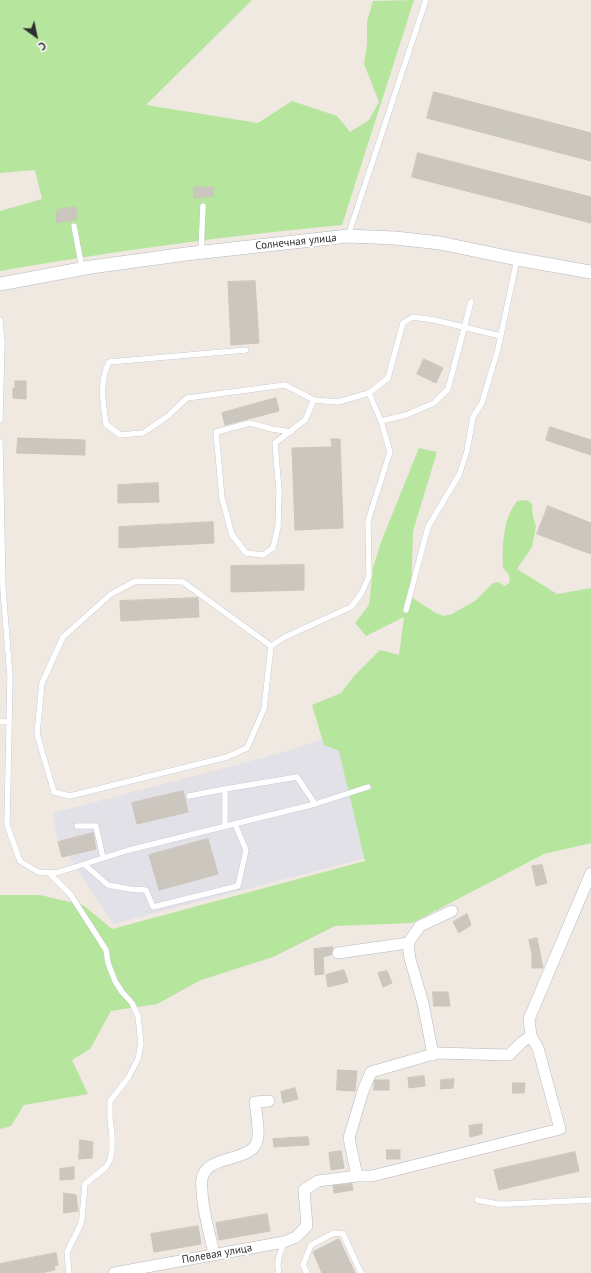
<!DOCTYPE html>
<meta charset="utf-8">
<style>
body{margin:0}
#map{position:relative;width:591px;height:1273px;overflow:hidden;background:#efe9e1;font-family:"PT Sans",sans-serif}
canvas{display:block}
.north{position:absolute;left:16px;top:16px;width:40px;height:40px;-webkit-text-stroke:3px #fff;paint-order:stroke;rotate:147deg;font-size:11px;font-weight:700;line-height:16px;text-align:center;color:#2e2e2e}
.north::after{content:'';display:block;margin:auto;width:14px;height:18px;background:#2e2e2e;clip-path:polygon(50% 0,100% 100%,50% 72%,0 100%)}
</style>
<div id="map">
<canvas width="591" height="1273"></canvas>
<div class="north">С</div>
</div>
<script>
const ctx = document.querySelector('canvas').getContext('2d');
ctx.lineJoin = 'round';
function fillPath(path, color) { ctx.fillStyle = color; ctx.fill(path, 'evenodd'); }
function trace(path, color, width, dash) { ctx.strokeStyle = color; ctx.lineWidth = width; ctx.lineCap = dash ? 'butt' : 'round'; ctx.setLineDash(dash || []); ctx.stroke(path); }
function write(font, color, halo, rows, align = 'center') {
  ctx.font = font + ' "PT Sans",sans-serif'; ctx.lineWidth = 4; ctx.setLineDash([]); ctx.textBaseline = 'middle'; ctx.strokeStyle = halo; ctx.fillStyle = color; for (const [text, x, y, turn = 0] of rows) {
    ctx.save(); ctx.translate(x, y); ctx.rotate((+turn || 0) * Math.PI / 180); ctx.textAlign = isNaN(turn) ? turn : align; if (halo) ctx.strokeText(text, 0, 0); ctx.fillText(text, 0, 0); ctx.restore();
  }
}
fillPath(new Path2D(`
 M347,732L377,855L113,924L57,838L53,813L277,754Z`), '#e3e1e8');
fillPath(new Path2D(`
 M0,0H252L146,105L258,123L292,101L337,116L350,132L369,120L379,102L364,64L367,44V22L373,1L414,0L342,225C227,236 113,251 0,271V211L42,199L35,170L0,173Z
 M419,448L437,452L413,531L411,597L436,613L444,616L452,614L475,601L493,583L498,582L505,586L509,583C511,576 508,573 503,568C502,545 503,519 517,501L527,500L532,504L533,517L536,526L532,547L517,569L557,594L591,588V843L544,854L412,923L335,926L273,957L201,980L157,1004L111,1011L90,1049L72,1060L88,1094L24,1105L11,1126L0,1129V895H40L83,905L112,929L365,861L339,751L324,745L312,705L341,693L354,676L380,650L399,655L404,617L366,636L355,623L369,605L373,568L381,542Z`), '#b6e59e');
const building = new Path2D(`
 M434,92L591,133V161L427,118Z
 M418,153L591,197V223L412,177Z
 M194,187H214L213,196L194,198Z
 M76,207L77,219L56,223L57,210Z
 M255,281L259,343L231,345L228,282Z
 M424,359L443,368L436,383L417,374Z
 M15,381H26V399L13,398V388H15Z
 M276,398L279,411L225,425L222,413Z
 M550,427L591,440V455L546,440Z
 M18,438L85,440V455L17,453Z
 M331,439H340L343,528L295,530L292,448L332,447Z
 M158,483L159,502L118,503V485Z
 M548,506L591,523V554L537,534Z
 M213,522L214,543L119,548V527Z
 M304,565V590L231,592V566Z
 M198,598L199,617L121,621L120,601Z
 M183,791L188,812L137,824L132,803Z
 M93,833L96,849L62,857L58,842Z
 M208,839L218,874L159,890L149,855Z
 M542,865L547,883L536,886L532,866Z
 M467,914L471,925L459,933L453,922Z
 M537,938L543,968H532V954L529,940Z
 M333,947L331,955L323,957L324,974L315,975L314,949Z
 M344,970L348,982L328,987L326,975Z
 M387,971L392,983L383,987L378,973Z
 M433,992H448L450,1006H434Z
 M338,1070L357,1071L355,1091L337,1090Z
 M424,1076L425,1086L409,1088L408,1078Z
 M454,1079L453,1088L440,1089L441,1080Z
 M375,1080H389V1090H374Z
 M513,1083H525L524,1093H513Z
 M295,1088L298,1099L283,1103L281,1092Z
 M482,1124V1134L470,1137L469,1126Z
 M308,1137L309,1145L274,1147L273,1139Z
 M80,1140L93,1142L92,1158L79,1159Z
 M387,1150H400V1159H387Z
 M341,1151L344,1168L331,1170L329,1153Z
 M575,1152L579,1171L499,1190L494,1170Z
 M74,1167V1179L60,1180V1169Z
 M352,1184L353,1190L334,1193L333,1186Z
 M64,1193L76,1195L78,1211L64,1213Z
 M267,1214L270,1231L219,1240L216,1223Z
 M198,1226L201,1244L154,1252L151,1234Z
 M339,1239L355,1273H322L313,1252Z
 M56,1253L58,1265L54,1266L55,1270L41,1273H0V1264Z`);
fillPath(building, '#cbc7bf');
trace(building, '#cbc5ba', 1);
const service = new Path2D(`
 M74,226L82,268
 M348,236L426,0
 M201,252L203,206
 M0,320L2,343L0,420
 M246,350L109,362C99,382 103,403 106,424L120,435L143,433L168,416L187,398L285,385L314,400L338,402L369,393L388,378L403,323L413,317L434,320L501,336
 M381,421L406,415L434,403L448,389L471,302
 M291,432L272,429L250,423L216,432L222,498L232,535L246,553L263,555L273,548L278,527L279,491L275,443L305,420L314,400
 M0,442L3,590L10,677L7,825L20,861L38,872L56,873L129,850L315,804L368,787
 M406,610L428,527L459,475L467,451L473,417L482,403L498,349L517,259
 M271,646L183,582L136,581L111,594L63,637L42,683L37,734L54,792L70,796L227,757L247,748L264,709L271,646L285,637L351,607L361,594L369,576L368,521L390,452L381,421L369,393
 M0,722L9,721
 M189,796L225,789L297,777L315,804
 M77,826H96L103,858
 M225,826V789
 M85,865L108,885L130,889L146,890L153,907L238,886L246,850L235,824
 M49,873L70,894L92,928L106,950L108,963L115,981L122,992L132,1003L138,1016L141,1044L138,1059L128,1078L110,1101V1119L112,1135V1150L110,1160L106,1167L85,1184L82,1218L80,1226L67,1252L69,1273
 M477,1200L498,1204H509L591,1200
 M279,1273C276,1262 280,1253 284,1243
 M307,1273L303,1265L311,1245L334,1233L343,1234L361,1273`);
const minor = new Path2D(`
 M408,943L420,926L452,911
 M338,953L408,943L410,959L423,1003L433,1055
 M357,1176H372L560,1129L538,1048L531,1036
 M214,1254C210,1234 203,1213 202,1191C202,1188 201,1183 202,1179C206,1155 247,1162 256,1144C261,1135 256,1113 255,1102L269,1101
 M114,1273L284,1242L296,1237L307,1226L304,1190L318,1181L357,1176L349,1138L363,1091L371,1072L437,1053L509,1055L522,1042L531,1036L529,1019L591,873`);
const tertiary = new Path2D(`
 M0,284L91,267L186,254L348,236L395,238L440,243L517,259L591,272`);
trace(service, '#b4b7c1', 6);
trace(minor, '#b4b7c1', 12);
trace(tertiary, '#b4b7c1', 14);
trace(service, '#fff', 5.5);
trace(minor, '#fff', 11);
trace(tertiary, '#fff', 13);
write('11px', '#2e2e2e', '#fff', [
 ["Солнечная улица",296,242,-6],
 ["Полевая улица",217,1254,-10]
]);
</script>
